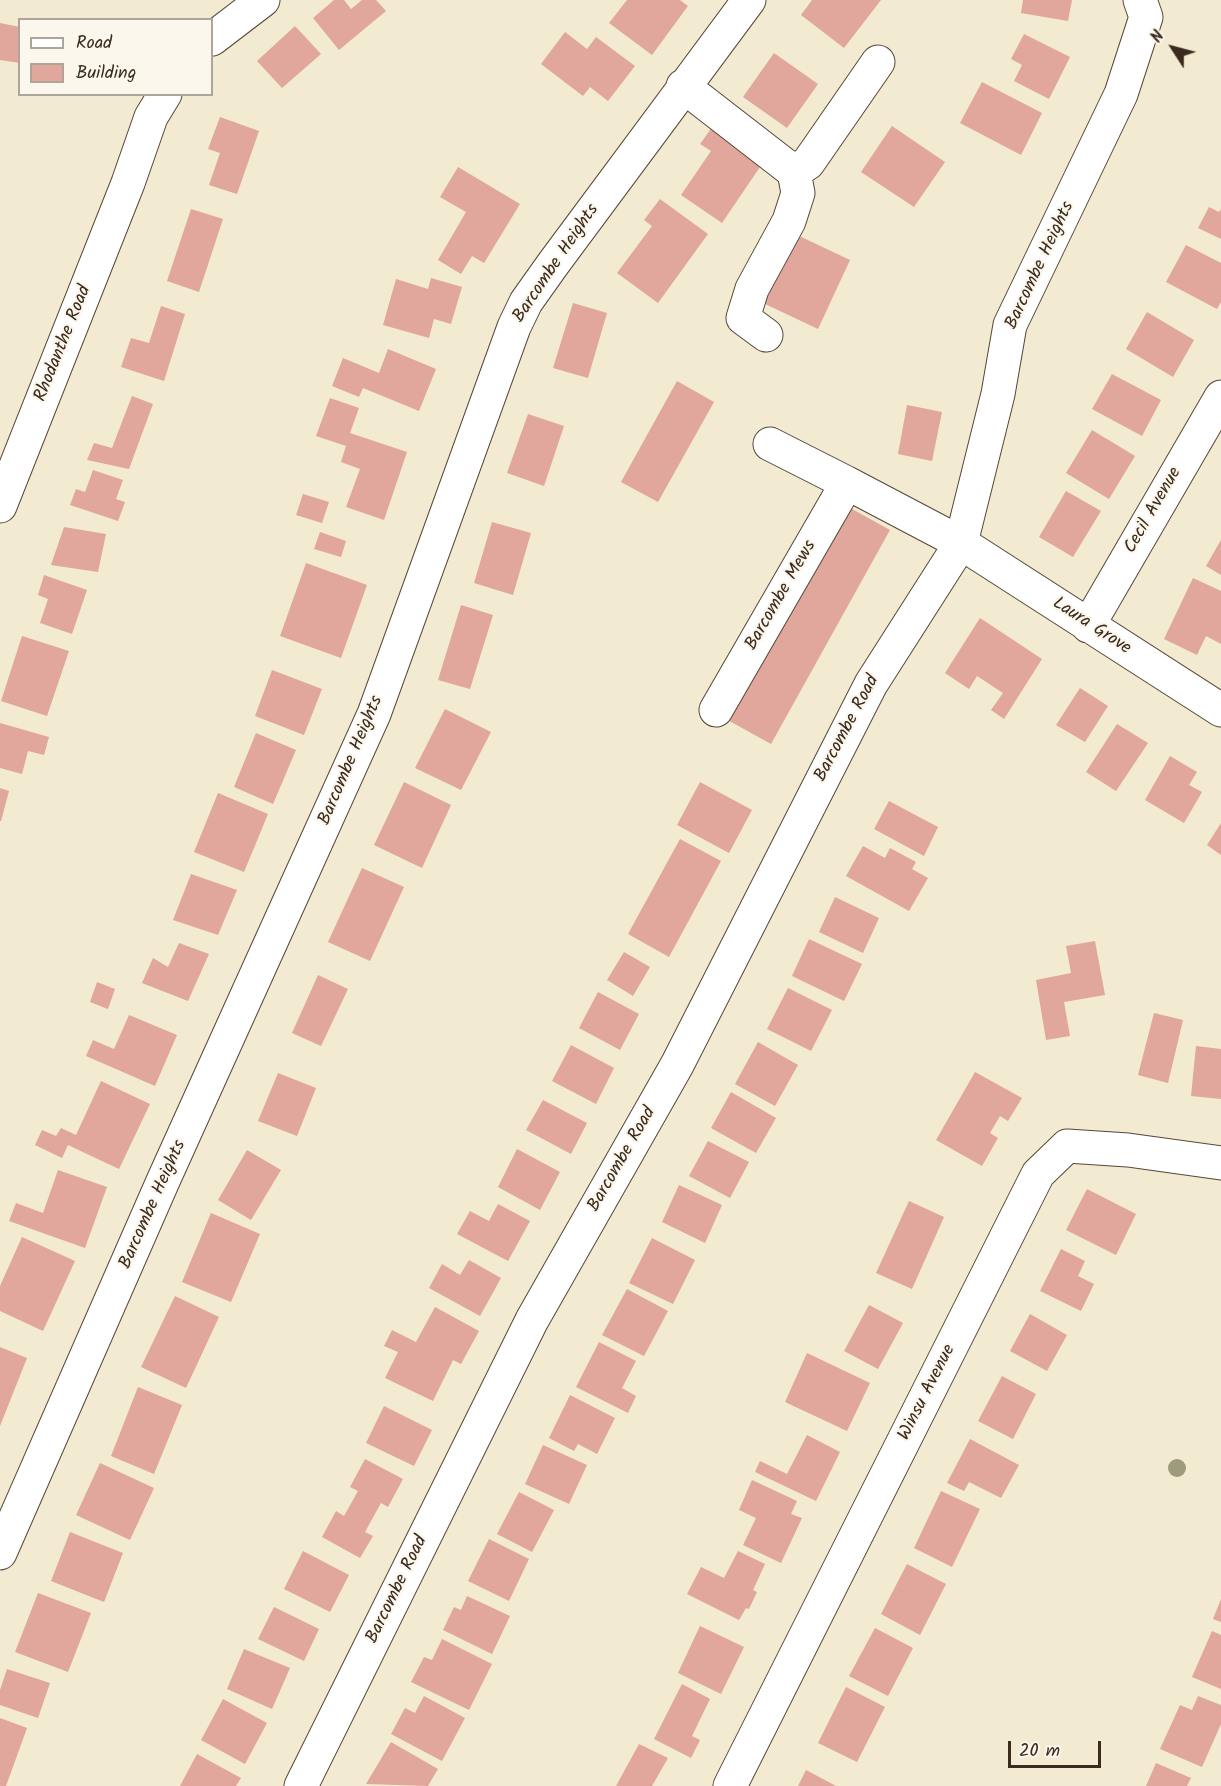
<!DOCTYPE html>
<style>
body{margin:0}
#map{position:relative;width:1221px;height:1786px;overflow:hidden;background:#f2ead1;font-family:Kalam,sans-serif}
canvas{display:block}
.legend{position:absolute;left:18px;top:18px;width:195px;height:78px;box-sizing:border-box;background:#fbf7ec;border:2px solid #aea59a;margin:0;padding:8px 10px;list-style:none;font-size:18px;color:#3b2a1e}
.legend li{display:flex;align-items:center;gap:12px;height:30px}
.legend b{width:30px;border:2px solid #aea59a}
.north{position:absolute;left:1143px;top:18px;width:60px;height:60px;-webkit-text-stroke:4px #fbf7ec;paint-order:stroke;rotate:306deg;font-size:16px;font-weight:700;line-height:24px;text-align:center;color:#3b2a1e}
.north::after{content:'';display:block;margin:auto;width:21px;height:27px;background:#3b2a1e;clip-path:polygon(50% 0,100% 100%,50% 72%,0 100%)}
.scale{position:absolute;left:1008px;top:1741px;width:93px;height:27px;box-sizing:border-box;border:3px solid #3b2a1e;border-top:0;padding-left:8px;font-size:18px;line-height:21px;white-space:nowrap;color:#3b2a1e;-webkit-text-stroke:4px #fbf7ec;paint-order:stroke}
</style>
<div id="map">
<canvas width="1221" height="1786"></canvas>
<ul class="legend">
<li><b style="height:8px;background:#fff"></b>Road</li>
<li><b style="height:16px;background:#e1a69c"></b>Building</li>
</ul>
<div class="north">N</div>
<div class="scale">20 m</div>
</div>
<script>
const ctx = document.querySelector('canvas').getContext('2d');
ctx.lineJoin = 'round';
function fillPath(path, color) { ctx.fillStyle = color; ctx.fill(path, 'evenodd'); }
function trace(path, color, width, dash) { ctx.strokeStyle = color; ctx.lineWidth = width; ctx.lineCap = dash ? 'butt' : 'round'; ctx.setLineDash(dash || []); ctx.stroke(path); }
function write(font, color, halo, rows, align = 'center') {
  ctx.font = font + ' Kalam,sans-serif'; ctx.lineWidth = 4.5; ctx.setLineDash([]); ctx.textBaseline = 'middle'; ctx.strokeStyle = halo; ctx.fillStyle = color; for (const [text, x, y, turn = 0] of rows) {
    ctx.save(); ctx.translate(x, y); ctx.rotate((+turn || 0) * Math.PI / 180); ctx.textAlign = isNaN(turn) ? turn : align; if (halo) ctx.strokeText(text, 0, 0); ctx.fillText(text, 0, 0); ctx.restore();
  }
}
fillPath(new Path2D(`
 M334,0H344L351,9L362,0H376L386,11L339,50L313,18Z
 M627,0H680L688,6L652,55L609,23Z
 M812,0H881L844,48L801,15Z
 M1023,0H1072L1068,21L1021,13Z
 M0,23L20,27V63L0,60Z
 M295,26L321,54L282,88L257,61Z
 M565,32L587,49L596,37L635,66L608,101L590,87L583,96L541,64Z
 M1024,34L1070,57L1049,99L1014,81L1022,65L1011,59Z
 M774,53L818,84L787,128L743,97Z
 M982,82L1042,113L1021,155L960,123Z
 M220,117L259,131L237,194L209,185L220,153L208,149Z
 M713,126L764,161L722,223L681,195L711,151L700,144Z
 M892,126L945,162L914,207L861,172Z
 M458,167L520,204L484,263L472,256L461,274L438,260L466,212L440,197Z
 M660,199L708,234L658,303L617,273L652,226L644,220Z
 M1209,207L1219,212L1221,209V239L1198,228Z
 M191,209L223,219L199,292L167,281Z
 M795,234L850,260L818,329L763,303Z
 M1186,245L1221,263V302L1217,309L1166,282Z
 M431,278L462,287L451,324L434,319L429,338L383,325L396,279L428,289Z
 M573,303L607,313L588,378L553,368Z
 M161,306L185,314L164,381L121,367L131,338L149,343Z
 M1147,312L1194,340L1173,377L1126,349Z
 M388,349L436,369L419,411L363,388L359,397L332,386L343,358L379,373Z
 M1112,374L1161,400L1142,436L1092,409Z
 M677,381L714,402L658,502L621,482Z
 M132,396L153,404L129,469L87,460L94,443L112,448Z
 M330,398L359,408L350,433L407,452L384,520L346,507L360,469L341,462L346,446L316,436Z
 M907,405L942,412L932,461L898,454Z
 M528,414L564,426L544,486L507,473Z
 M1092,430L1135,456L1109,499L1066,473Z
 M93,470L123,480L116,499L125,502L118,521L70,505L76,489L85,492Z
 M1066,491L1101,511L1073,557L1039,537Z
 M303,494L329,502L322,523L296,515Z
 M843,504L890,530L771,744L724,718Z
 M492,522L531,533L513,595L474,583Z
 M64,527L106,534L98,572L51,565Z
 M320,532L346,541L341,557L314,549Z
 M1221,540V575L1206,566Z
 M306,563L367,585L341,658L280,636Z
 M44,575L87,590L72,634L40,623L48,599L38,595Z
 M1193,578L1221,591V644L1206,636L1197,655L1164,639Z
 M461,605L493,615L470,689L438,680Z
 M980,618L1042,659L1004,719L991,710L1003,693L977,676L969,689L945,673Z
 M22,636L69,651L47,716L1,701Z
 M272,670L322,689L304,735L255,716Z
 M1080,688L1108,706L1085,742L1056,725Z
 M445,709L491,732L461,790L415,768Z
 M0,723L49,737L44,755L28,751L22,774L0,768Z
 M1117,724L1148,743L1116,791L1086,772Z
 M256,733L296,750L273,804L234,787Z
 M1170,756L1197,772L1189,785L1202,792L1184,823L1145,800Z
 M404,782L451,805L422,868L374,845Z
 M700,782L752,810L729,853L677,825Z
 M0,788L9,791L1,821H0Z
 M218,793L268,814L244,872L194,852Z
 M889,801L938,827L924,856L874,829Z
 M1221,823V855L1207,845Z
 M680,839L721,861L669,957L628,934Z
 M863,846L885,858L890,848L916,862L912,869L928,878L909,911L846,876Z
 M362,868L404,887L370,961L328,942Z
 M191,874L237,890L218,935L173,920Z
 M835,897L879,918L863,953L819,932Z
 M809,939L862,964L844,1001L792,976Z
 M1095,941L1105,995L1064,1002L1070,1036L1046,1040L1036,980L1071,973L1066,946Z
 M179,943L209,954L188,1001L142,983L153,958L168,967Z
 M624,952L650,967L633,996L607,980Z
 M318,975L348,989L321,1046L292,1033Z
 M97,982L115,989L108,1009L90,1002Z
 M788,988L832,1010L811,1051L767,1029Z
 M598,992L639,1014L620,1050L579,1028Z
 M1154,1013L1183,1020L1168,1083L1138,1075Z
 M129,1015L177,1035L155,1086L86,1056L93,1040L114,1049Z
 M758,1042L798,1065L775,1106L735,1084Z
 M571,1045L614,1068L596,1104L552,1081Z
 M1196,1046L1221,1049V1099L1191,1096Z
 M975,1072L1022,1098L1008,1121L1000,1116L990,1133L998,1138L982,1166L936,1140Z
 M278,1073L316,1088L297,1136L258,1121Z
 M101,1081L150,1104L119,1169L68,1145L62,1158L35,1145L42,1130L56,1136L61,1128L76,1135Z
 M731,1092L776,1118L756,1153L711,1128Z
 M543,1100L587,1123L571,1154L526,1130Z
 M708,1141L749,1162L730,1198L689,1176Z
 M517,1149L560,1172L540,1210L498,1187Z
 M247,1150L281,1170L251,1220L218,1200Z
 M58,1170L107,1187L85,1248L9,1221L16,1203L43,1213Z
 M679,1185L722,1205L705,1243L662,1222Z
 M1087,1189L1136,1214L1116,1255L1066,1230Z
 M909,1201L944,1217L912,1289L876,1273Z
 M498,1204L530,1221L508,1261L457,1234L470,1211L489,1221Z
 M211,1213L260,1234L231,1302L182,1282Z
 M22,1237L75,1261L43,1331L0,1311V1286Z
 M652,1238L695,1260L673,1304L629,1283Z
 M1061,1249L1085,1261L1078,1276L1094,1284L1081,1311L1040,1291Z
 M469,1260L501,1278L480,1316L429,1288L442,1264L460,1275Z
 M627,1289L668,1311L644,1356L602,1335Z
 M175,1296L219,1317L186,1388L141,1367Z
 M869,1305L903,1323L878,1369L844,1351Z
 M435,1307L479,1331L461,1364L453,1360L433,1401L385,1378L398,1352L384,1346L392,1330L416,1342Z
 M1030,1314L1067,1335L1047,1371L1010,1351Z
 M599,1342L636,1361L622,1388L636,1396L628,1413L576,1387Z
 M0,1347L27,1358L0,1426Z
 M807,1353L870,1383L847,1431L785,1402Z
 M1002,1376L1036,1394L1013,1439L978,1421Z
 M138,1387L182,1405L154,1474L111,1456Z
 M570,1395L615,1418L597,1454L578,1444L574,1451L549,1438Z
 M384,1406L432,1430L414,1466L366,1443Z
 M807,1435L840,1452L816,1501L755,1472L760,1461L787,1474Z
 M970,1439L1019,1465L1001,1498L969,1482L964,1491L947,1483Z
 M543,1445L587,1465L569,1504L525,1484Z
 M365,1459L403,1479L388,1507L381,1503L365,1532L373,1536L360,1558L322,1537L336,1511L344,1516L358,1491L350,1487Z
 M100,1463L154,1488L130,1540L76,1515Z
 M752,1480L797,1501L791,1514L802,1518L781,1563L743,1545L756,1518L739,1510Z
 M941,1491L980,1509L952,1567L914,1548Z
 M519,1492L554,1510L532,1552L497,1534Z
 M70,1532L123,1553L104,1602L51,1581Z
 M489,1539L529,1559L509,1601L468,1581Z
 M303,1551L349,1575L330,1612L284,1589Z
 M738,1551L765,1564L753,1590L757,1592L749,1609L746,1608L739,1620L687,1594L701,1567L724,1578Z
 M907,1564L946,1584L920,1635L881,1614Z
 M38,1593L91,1613L68,1672L15,1652Z
 M467,1596L510,1616L492,1654L443,1630L454,1607L461,1610Z
 M1221,1599V1622L1213,1619Z
 M274,1607L319,1629L304,1661L258,1639Z
 M700,1626L744,1647L721,1694L678,1673Z
 M875,1628L913,1648L888,1696L849,1676Z
 M1212,1631L1221,1635V1689L1192,1677Z
 M442,1639L492,1664L469,1710L411,1682L424,1657L432,1660Z
 M244,1649L290,1668L272,1709L227,1689Z
 M7,1669L50,1683L38,1718L0,1705V1690Z
 M682,1684L710,1699L692,1736L700,1740L691,1758L654,1739Z
 M846,1687L885,1707L857,1762L818,1743Z
 M424,1696L465,1718L442,1761L391,1734L405,1708L415,1713Z
 M1198,1696L1221,1705V1724L1202,1767L1160,1749L1180,1705L1192,1710Z
 M223,1699L267,1723L245,1764L201,1740Z
 M0,1718L27,1728L6,1786H0Z
 M391,1742L438,1769L428,1786L366,1784Z
 M639,1744L668,1758L652,1786H616Z
 M197,1754L241,1778L236,1786H180Z
 M1156,1763L1191,1778L1187,1786H1146Z
 M806,1770L836,1786H798Z`), '#e1a69c');
const minor = new Path2D(`
 M212,39L263,0
 M683,86L794,172L798,193L789,221L752,289L743,318L766,335
 M794,172L808,163L878,62
 M770,444L847,483
 M0,506L128,183L151,117L165,94
 M1088,626L1221,397
 M716,710L847,483L961,543L1221,710
 M0,1553L163,1181L374,714L514,327L526,302L553,264L749,0
 M301,1786L532,1320L677,1065L871,684L961,543L998,394L1010,325L1121,94L1146,17L1140,0
 M730,1786L1038,1174L1067,1146L1128,1150L1221,1163`);
trace(minor, '#564739', 35);
trace(minor, '#fff', 33);
ctx.fillStyle = '#9e9b7d';
for (const [x, y] of [
 [1177,1468]
]) { ctx.beginPath(); ctx.arc(x, y, 9, 0, 2 * Math.PI); ctx.fill(); }
write('18px', '#3b2a1e', '#fbf7ec', [
 ["Barcombe Heights",557,264,-56],
 ["Barcombe Heights",1041,266,-65],
 ["Rhodanthe Road",64,344,-68],
 ["Cecil Avenue",1154,511,-60],
 ["Barcombe Mews",782,596,-60],
 ["Laura Grove",1091,627,33],
 ["Barcombe Road",848,729,-62],
 ["Barcombe Heights",352,761,-67],
 ["Barcombe Road",623,1160,-60],
 ["Barcombe Heights",154,1205,-66],
 ["Winsu Avenue",928,1393,-63],
 ["Barcombe Road",398,1590,-64]
]);
</script>
